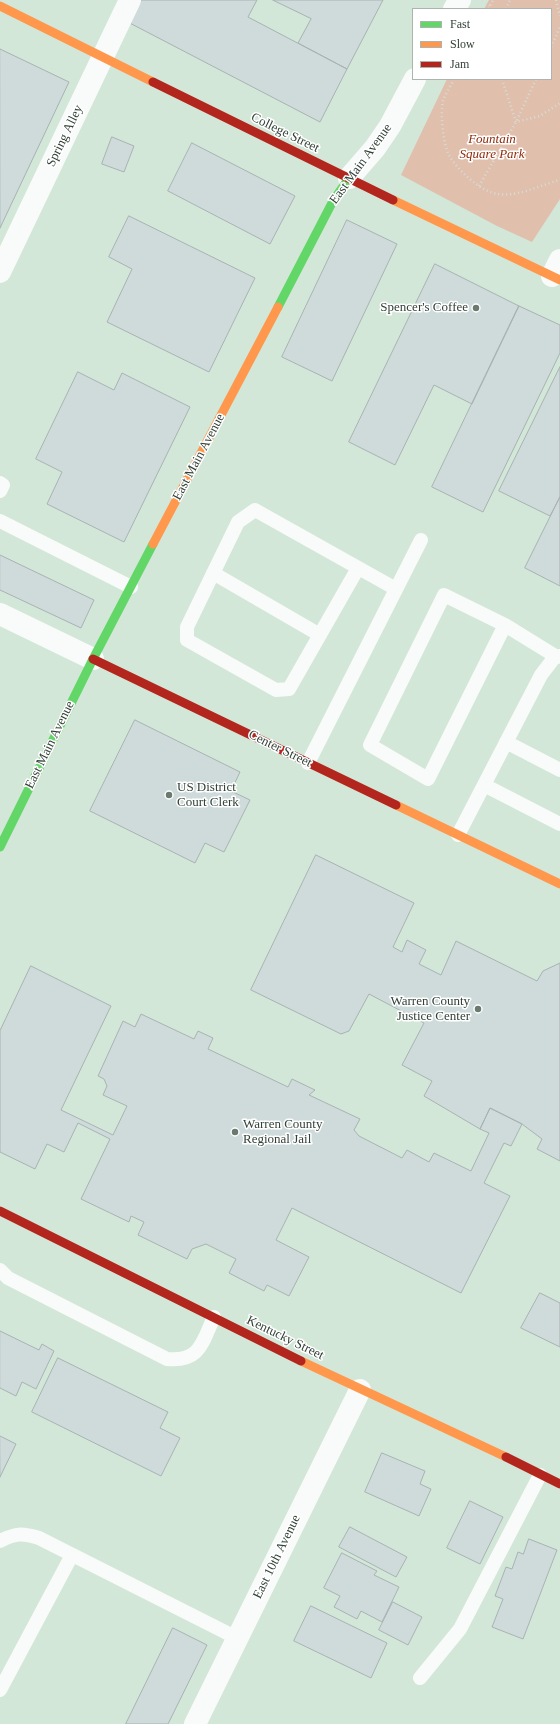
<!DOCTYPE html>
<style>
body{margin:0}
#map{position:relative;width:560px;height:1724px;overflow:hidden;background:#d2e7d8;font-family:"Times New Roman",serif}
canvas{display:block}
.legend{position:absolute;left:412px;top:8px;width:140px;height:72px;box-sizing:border-box;background:#fff;border:1px solid #adb3af;margin:0;padding:5px 7px;list-style:none;font-size:12px;color:#314036}
.legend li{display:flex;align-items:center;gap:8px;height:20px}
.legend b{width:20px;border:1px solid #adb3af}
</style>
<div id="map">
<canvas width="560" height="1724"></canvas>
<ul class="legend">
<li><b style="height:5px;background:#63d668"></b>Fast</li>
<li><b style="height:5px;background:#ff974d"></b>Slow</li>
<li><b style="height:5px;background:#b3261e"></b>Jam</li>
</ul>
</div>
<script>
const ctx = document.querySelector('canvas').getContext('2d');
ctx.lineJoin = 'round';
function fillPath(path, color) { ctx.fillStyle = color; ctx.fill(path, 'evenodd'); }
function trace(path, color, width, dash) { ctx.strokeStyle = color; ctx.lineWidth = width; ctx.lineCap = dash ? 'butt' : 'round'; ctx.setLineDash(dash || []); ctx.stroke(path); }
function write(font, color, halo, rows, align = 'center') {
  ctx.font = font + ' "Times New Roman",serif'; ctx.lineWidth = 3; ctx.setLineDash([]); ctx.textBaseline = 'middle'; ctx.strokeStyle = halo; ctx.fillStyle = color; for (const [text, x, y, turn = 0] of rows) {
    ctx.save(); ctx.translate(x, y); ctx.rotate((+turn || 0) * Math.PI / 180); ctx.textAlign = isNaN(turn) ? turn : align; if (halo) ctx.strokeText(text, 0, 0); ctx.fillText(text, 0, 0); ctx.restore();
  }
}
fillPath(new Path2D(`
 M489,0H560V199L532,242L497,226L401,175L447,79H551V9H484Z`), '#e1bfad');
const building = new Path2D(`
 M132,0H257L248,17L347,69L320,122L122,19Z
 M273,0H383L347,69L298,43L311,19Z
 M0,49L69,82L0,228Z
 M112,137L134,146L124,172L102,164Z
 M192,143L295,196L270,244L168,191Z
 M129,216L255,278L209,372L107,322L132,269L109,257Z
 M347,220L397,244L332,381L282,357Z
 M435,264L519,306L472,404L434,385L395,465L349,442Z
 M519,306L560,325V353L483,512L432,487Z
 M560,367V497L550,516L499,491Z
 M78,372L114,390L122,373L190,407L124,542L47,504L62,472L36,459Z
 M560,497V586L525,568Z
 M0,555L94,600L81,628L0,590Z
 M135,720L240,772L231,791L250,800L224,852L205,843L195,863L90,811Z
 M316,855L414,903L393,947L402,952L407,940L426,950L419,964L441,975L456,941L537,981L543,971L560,963V1161L537,1149L542,1139L522,1124L490,1108L480,1129L424,1096L432,1081L402,1065L424,1023L369,994L349,1031L341,1034L251,990Z
 M31,966L111,1006L61,1110L113,1135L127,1106L103,1095L107,1086L104,1079L98,1076L123,1021L135,1027L141,1014L194,1039L198,1031L213,1038L208,1049L288,1087L292,1079L315,1090L309,1095L360,1119L354,1130L359,1136L402,1158L407,1150L429,1162L434,1153L471,1171L489,1133L480,1129L490,1108L522,1124L511,1146L504,1143L484,1183L510,1196L461,1293L292,1208L276,1240L309,1257L289,1296L267,1285L264,1291L229,1273L236,1259L206,1244L192,1249L187,1259L138,1235L144,1222L131,1216L129,1222L81,1199L110,1139L78,1123L64,1152L47,1144L35,1169L0,1152V1031Z
 M540,1293L560,1303V1347L521,1328Z
 M0,1331L39,1350L42,1344L54,1351L36,1389L22,1382L16,1396L0,1388Z
 M58,1358L168,1412L160,1428L180,1438L161,1476L32,1412Z
 M0,1436L16,1444L0,1477Z
 M382,1453L425,1471L420,1484L431,1489L419,1516L365,1492Z
 M470,1501L503,1517L480,1564L447,1548Z
 M350,1527L407,1557L396,1577L339,1547Z
 M529,1539L557,1550L523,1639L492,1627L503,1599L495,1596L506,1567L512,1569L518,1552L523,1554Z
 M342,1553L377,1571L374,1575L399,1587L382,1622L361,1611L357,1619L334,1607L340,1596L324,1588Z
 M393,1602L422,1617L408,1645L379,1630Z
 M311,1606L387,1643L371,1678L294,1641Z
 M173,1628L207,1645L168,1724H126Z`);
fillPath(building, '#cfdada');
trace(building, '#a8b2b2', 1);
trace(new Path2D(`
 M556,0L560,16
 M482,1L491,6
 M489,9L493,0
 M506,9L510,0
 M551,47L560,27
 M454,79C451,86 445,94 443,101C440,114 443,143 449,155C457,170 481,192 498,194C519,197 540,185 560,180
 M502,79L516,122L540,116L560,103
 M479,186L516,122L536,79`), '#d6ddd8', 2.5, [1, 3]);
trace(new Path2D(`
 M0,483L3,485L0,491
 M0,521L131,587
 M358,568L289,689L276,690L187,640V627L238,522L255,510L396,589
 M213,573L320,635
 M444,595L505,625L428,779L370,745Z
 M505,625L557,657
 M506,742L560,770
 M308,763L421,540
 M484,785L560,824
 M458,835L541,675L554,658L560,656
 M0,1270L8,1278L167,1359C200,1362 202,1343 214,1317
 M0,1541C16,1533 22,1533 39,1538L237,1638
 M420,1678L460,1629L540,1475
 M0,1690L72,1555`), '#f8fbf9', 14);
trace(new Path2D(`
 M454,9L460,0
 M349,178L375,148L390,126L415,79
 M0,272L130,0
 M552,276L560,260
 M0,614L93,659
 M195,1724L360,1390`), '#f8fbf9', 22);
trace(new Path2D(`
 M278,307L333,201L349,178
 M0,847L93,659L153,544`), '#63d668', 9);
trace(new Path2D(`
 M0,6L153,82
 M393,200L560,280
 M153,544L278,307
 M396,805L560,884
 M301,1361L506,1457`), '#ff974d', 9);
trace(new Path2D(`
 M153,82L393,200
 M93,659L396,805
 M0,1211L301,1361
 M506,1457L560,1484`), '#b3261e', 9);
for (const [x, y, r, color] of [
 [476,308,4,"#697a6f"],
 [169,795,4,"#697a6f"],
 [478,1009,4,"#697a6f"],
 [235,1132,4,"#697a6f"]
]) { const dot = new Path2D(); dot.arc(x, y, r, 0, 2 * Math.PI); ctx.fillStyle = color; ctx.fill(dot); trace(dot, '#fff', 1.5); }
write('13px', '#314036', '#fff', [
 ["College Street",285,133,26],
 ["Spring Alley",65,136,-64],
 ["East Main Avenue",361,164,-54],
 ["East Main Avenue",199,457,-62],
 ["East Main Avenue",50,745,-64],
 ["Center Street",280,749,26],
 ["Kentucky Street",285,1338,26],
 ["East 10th Avenue",277,1557,-64]
]);
write('italic 13px', '#8f2809', '#fff', [
 ["Fountain",492,140],
 ["Square Park",492,155]
]);
write('13px', '#314036', '#fff', [
 ["Spencer's Coffee",468,308],
 ["US District",177,788,"left"],
 ["Court Clerk",177,803,"left"],
 ["Warren County",470,1002],
 ["Justice Center",470,1017],
 ["Warren County",243,1125,"left"],
 ["Regional Jail",243,1140,"left"]
], 'right');
</script>
